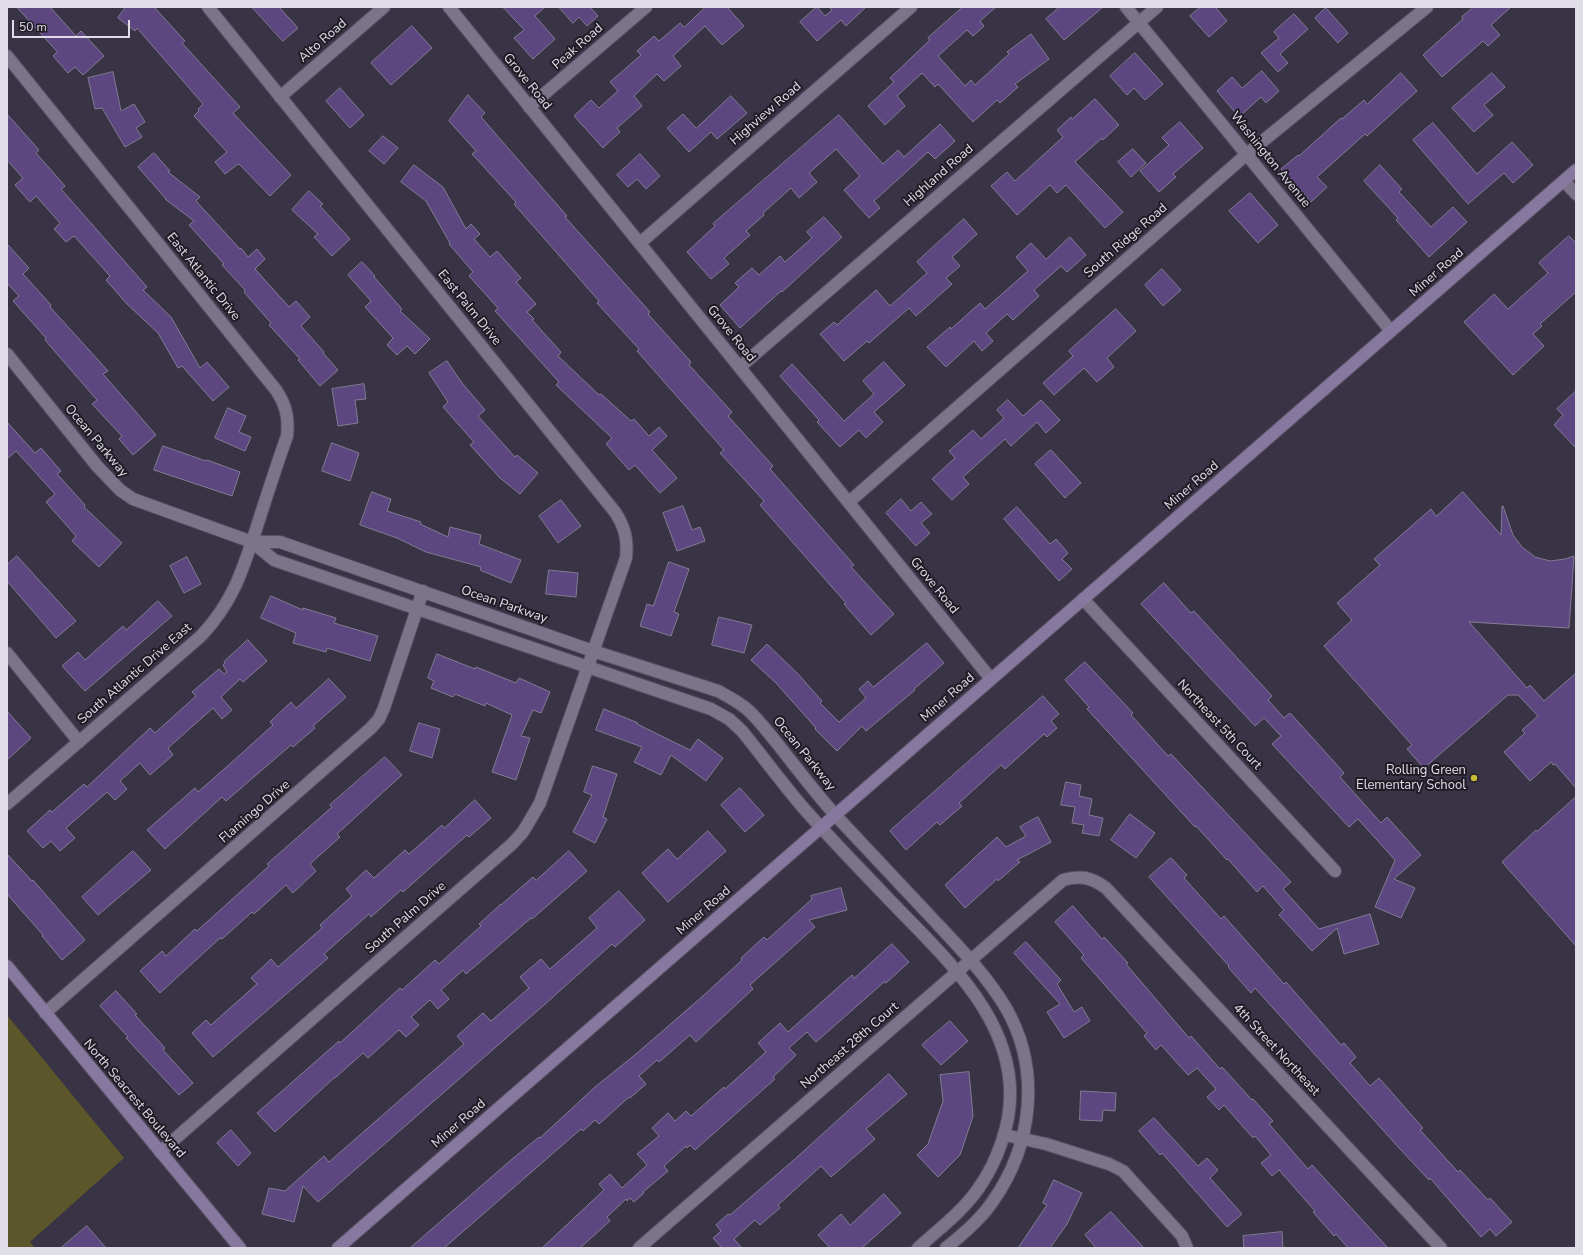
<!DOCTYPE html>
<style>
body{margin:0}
#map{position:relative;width:1583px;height:1255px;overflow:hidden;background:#393346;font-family:"Nunito Sans",sans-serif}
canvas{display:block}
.frame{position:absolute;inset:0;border:8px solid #e0dce8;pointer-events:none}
.scale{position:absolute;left:12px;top:20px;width:118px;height:18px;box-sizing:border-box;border:2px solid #e0dce8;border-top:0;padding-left:5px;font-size:12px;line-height:14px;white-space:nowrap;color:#e0dce8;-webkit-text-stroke:3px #1f1c25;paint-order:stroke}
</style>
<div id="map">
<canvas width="1583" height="1255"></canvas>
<div class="frame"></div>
<div class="scale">50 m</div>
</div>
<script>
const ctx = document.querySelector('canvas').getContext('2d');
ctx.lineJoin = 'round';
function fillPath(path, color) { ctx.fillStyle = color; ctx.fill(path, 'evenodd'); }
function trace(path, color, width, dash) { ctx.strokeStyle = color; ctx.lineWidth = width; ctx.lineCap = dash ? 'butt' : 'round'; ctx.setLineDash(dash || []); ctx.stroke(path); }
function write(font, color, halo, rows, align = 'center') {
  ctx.font = font + ' "Nunito Sans",sans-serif'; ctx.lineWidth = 4; ctx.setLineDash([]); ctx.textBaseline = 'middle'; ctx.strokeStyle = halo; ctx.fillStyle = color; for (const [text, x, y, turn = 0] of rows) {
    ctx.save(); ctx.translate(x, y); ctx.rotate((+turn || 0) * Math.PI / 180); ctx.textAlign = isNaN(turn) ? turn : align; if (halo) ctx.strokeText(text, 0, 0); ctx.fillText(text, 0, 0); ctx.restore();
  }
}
fillPath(new Path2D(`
 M7,1015L124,1158L30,1242L35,1248H7Z`), '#5b572a');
const building = new Path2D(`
 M17,7H50L76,36L81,31L104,56L83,75L75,67L68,73L53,56L57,52Z
 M126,7H154L185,41L182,43L240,107L233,113L291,175L270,196L240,165L238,164L225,174L215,162L227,152L194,116L199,111L198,109L203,104L137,28L135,31L118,18Z
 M252,7H279L298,28L283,41Z
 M503,7H545L535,16L555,39L533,59L514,38L524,30Z
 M559,7H590L598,16L587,26L579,17L573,23Z
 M706,7H727L744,26L722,45L705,26L673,56L681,66L664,81L657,74L634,96L642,106L617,128L620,132L603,148L574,116L591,100L599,108L618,91L610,82L641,55L637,51L654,36L659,41L680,23L684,27Z
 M817,7L825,16L832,10L829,7H866L846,26L841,20L817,41L800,22Z
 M963,7H996L980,21L984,26L973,36L967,30L938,56L965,86L971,80L975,85L1009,54L1007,52L1031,34L1049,59L1015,84L1018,87L1000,103L997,100L973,122L938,84L935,87L922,73L897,96L905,106L885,125L868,106L894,82L890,78L930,40L928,38Z
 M1060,7H1103L1064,40L1046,19Z
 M1201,7H1215L1227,21L1209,37L1190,16Z
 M1474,7H1511L1491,25L1500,35L1488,46L1483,41L1442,77L1423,55L1463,19L1462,17Z
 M1326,8L1348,33L1338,43L1315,18Z
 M1294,14L1308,29L1280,54L1288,63L1278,72L1261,53L1279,38L1274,32Z
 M412,26L432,48L391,85L371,63Z
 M1135,53L1163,84L1145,100L1134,88L1127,95L1110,76Z
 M1262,71L1279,91L1266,103L1261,97L1239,117L1217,91L1232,77L1242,88Z
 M113,72L121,111L134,104L145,122L136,128L142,137L125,147L102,108L95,109L88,78Z
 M1401,73L1417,91L1367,136L1365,134L1317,177L1327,187L1311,202L1281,169L1298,155L1299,156L1341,118L1342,119L1364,100L1367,104Z
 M1492,73L1505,87L1484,105L1493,115L1474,132L1452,108Z
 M340,88L364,115L350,128L326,101Z
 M468,95L485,113L481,117L567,216L565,217L650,312L648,314L691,362L689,365L732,412L728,416L773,466L770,469L854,565L851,567L894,614L871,635L844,604L846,603L760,505L764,501L720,453L724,450L637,351L639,349L597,303L599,301L514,204L516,202L472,154L476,151L449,121Z
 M731,96L747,113L717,139L711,132L689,152L667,128L683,114L696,128Z
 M1095,99L1119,125L1103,140L1102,138L1075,162L1123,212L1105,228L1066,185L1057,193L1050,185L1017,215L991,186L1007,172L1015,181L1063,137L1057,130L1071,117L1072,119Z
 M7,114L39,150L36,153L65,186L61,189L147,287L143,290L171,317L200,368L207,362L229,387L213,401L182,366L178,368L158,333L127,304L106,280L110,276L74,236L66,242L54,229L60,223L36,196L30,202L15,185L23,178L7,160Z
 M839,115L883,164L898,150L904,157L940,124L955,141L935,159L928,152L874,201L880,208L869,218L844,190L860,176L836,149L809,173L817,182L799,198L791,188L763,213L764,215L746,231L750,235L724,258L729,264L711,279L687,252L715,226L713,224Z
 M1180,122L1203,148L1173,174L1176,177L1159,192L1140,171L1169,145L1162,138Z
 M1433,123L1477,174L1512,142L1533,165L1513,183L1504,173L1468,204L1413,140Z
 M383,136L398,148L384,164L369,151Z
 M1133,149L1146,163L1131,177L1118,162Z
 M154,153L170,171L168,172L200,197L196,201L240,249L241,248L248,257L257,249L265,259L255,269L289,307L296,301L310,317L301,326L324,352L323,353L338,370L320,386L298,360L300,359L269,325L271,323L244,292L245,290L222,265L224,264L189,225L194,221L165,199H166L138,167Z
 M640,154L660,176L646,189L637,179L628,187L617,175Z
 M414,165L443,187L466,229L471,224L480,234L474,239L490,257L497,251L521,278L516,282L536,304L527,312L534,319L532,320L561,352L558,356L599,395L601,394L631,421L634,419L649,436L659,427L667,436L652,450L677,478L660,493L635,465L629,470L606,444L612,438L556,385L559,382L495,311L498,308L469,276L473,272L449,244L450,243L426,201L401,182Z
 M1380,165L1402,189L1399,192L1431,227L1453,207L1467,222L1429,257L1396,220L1398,218L1364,181Z
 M309,191L323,204L320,206L350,239L332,256L314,237L318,234L292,210Z
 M1250,193L1278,225L1258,243L1229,211Z
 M824,217L842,237L782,292L781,291L740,328L720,305L739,287L735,283L752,268L759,275L780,256L785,262L812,238L807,232Z
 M964,219L977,234L952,257L960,266L946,278L952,284L916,316L909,308L869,343L867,341L844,361L820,334L834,322L837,325L876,290L890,306L927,273L917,262Z
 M1569,236L1576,243V292L1540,324L1542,326L1533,334L1544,346L1513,375L1464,322L1494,294L1508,309L1548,273L1539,263Z
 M1070,237L1086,255L1067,272L1061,266L1034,290L1039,296L1013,320L1007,314L986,333L993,341L982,351L974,341L946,367L927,347L950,327L951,329L980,303L985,309L1028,271L1016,257L1031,243L1046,259Z
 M7,244L29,268L23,274L51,305L50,307L108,371L103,374L156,435L133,455L119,439L122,436L92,404L97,400L45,340L46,338L13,301L19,296L7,283Z
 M362,262L375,276L374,277L402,309L400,311L430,339L415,354L407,346L397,355L387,345L393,338L365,307L371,301L348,275Z
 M1162,269L1181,290L1163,306L1145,285Z
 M1116,309L1136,331L1107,358L1114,367L1097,382L1084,368L1054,395L1043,383L1073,356L1069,351Z
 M447,361L462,383L485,410L478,416L515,457L517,455L538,473L520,494L500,478L470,445L474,442L443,407L448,402L429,373Z
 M884,362L905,385L874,412L883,422L866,438L859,430L840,447L817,422L819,420L780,376L792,364L844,421L874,394L863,381Z
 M364,384L366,399L355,400L358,423L338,426L332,389Z
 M1576,391V448L1554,425L1563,415L1557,409Z
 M1008,400L1023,416L1041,400L1060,420L1046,433L1037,422L1011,446L1005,439L963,477L969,484L952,500L932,479L955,458L949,451L973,430L981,439L1004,418L997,410Z
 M228,408L246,416L239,432L251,437L245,451L215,438Z
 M7,422L35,453L41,448L61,471L57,474L85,505L84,507L122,543L99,567L72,541L76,536L46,502L55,494L16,451L7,459Z
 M332,443L359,453L350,481L322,471Z
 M163,446L206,461L207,460L240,472L232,496L154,470Z
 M1051,450L1081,483L1065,498L1035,464Z
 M372,492L391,499L387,511L421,522L420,524L448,537L450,527L481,535L479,544L521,560L511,583L480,570L481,567L426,552L397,538L360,525Z
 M1463,492L1501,535L1502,506H1503L1513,535L1522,547L1535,557L1550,561L1565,559L1574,556L1569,628L1469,622L1527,688L1530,685L1544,701L1576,673V788L1555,764L1553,765L1551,762L1530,781L1504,752L1525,733L1522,730L1538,716L1518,695H1508L1424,768L1407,749L1412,745L1324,646L1352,620L1337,603L1380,565L1374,559L1431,509L1436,516Z
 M901,499L911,511L921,502L932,514L921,523L930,533L916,546L886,513Z
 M561,500L581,526L558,543L539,516Z
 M683,506L692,530L700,527L705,541L677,551L663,513Z
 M1017,507L1050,544L1056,539L1068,553L1062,559L1072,569L1059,581L1004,519Z
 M17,556L76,621L56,638L7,581V565Z
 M187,557L201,584L184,593L170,566Z
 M669,562L689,569L674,612L679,614L671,636L640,626L647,604L653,606Z
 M549,570L578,573L576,597L546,594Z
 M1164,583L1191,613L1194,611L1272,696L1268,700L1284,718L1290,713L1319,745L1344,773L1340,777L1381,823L1387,817L1421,855L1394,879L1415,888L1401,918L1375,907L1395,860L1358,819L1349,827L1272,744L1281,736L1264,718L1255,726L1141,604Z
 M271,596L303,610V608L336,618L334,623L378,636L370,661L327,648L326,652L293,643L296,633L261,618Z
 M158,601L172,616L85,691L62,666L78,652L85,660L123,626L126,630Z
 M719,617L752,625L744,653L712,645Z
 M248,640L267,661L243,682L240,679L221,697L232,710L222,719L213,708L168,748L173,755L150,775L140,763L120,781L127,789L115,800L107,792L66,828L75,838L60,851L51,841L43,848L27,831L50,810L52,812L84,784L87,787L150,728L155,733L196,696L192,692L219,669L224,674L227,672L223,665L225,663L224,662Z
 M927,643L944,663L914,689L915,690L866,731L862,726L837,751L815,729L816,728L776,683L751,660L767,644L798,674L822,701L820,703L839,722L866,698L859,689L868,681L873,687Z
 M437,654L475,669L476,667L516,683L519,678L550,692L541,713L533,710L521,736L530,738L516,780L492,772L512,715L486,703L485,706L455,694L453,697L431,688L434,681L428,678Z
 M1085,662L1133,713L1131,715L1168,756L1171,754L1291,882L1283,889L1319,929L1370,914L1379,944L1344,954L1337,928L1312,951L1279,915L1284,910L1263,886L1257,892L1228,859L1227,860L1196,826L1195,827L1087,709L1089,707L1065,680Z
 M329,679L346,697L313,726L315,728L293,747L291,745L226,801L222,797L165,849L147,830L195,788L198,792L231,763L273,725L270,722L291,702L296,708Z
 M1043,696L1059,714L1051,721L1057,728L1047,737L1044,734L1005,769L1001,765L959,803L962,806L940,825L937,822L906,850L890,831Z
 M604,709L638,723L637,724L690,750L698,739L723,758L706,781L671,755L661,775L634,762L642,747L596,730Z
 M7,711L31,738L7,760Z
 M419,723L440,729L432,758L410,751Z
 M385,757L402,775L337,834L340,837L310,864L316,871L293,893L286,885L254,914L252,912L222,939L220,938L160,993L140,971L162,951L166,956L195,929L197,931L269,866L267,864L332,807L330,805Z
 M593,766L617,774L603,817L607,819L595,843L573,832L592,795L584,792Z
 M1066,782L1081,785L1079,796L1092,799L1089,815L1103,818L1099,836L1082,833L1084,825L1072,823L1075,807L1061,805Z
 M740,788L764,815L745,832L721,805Z
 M1576,797V946L1502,862L1536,830L1537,831Z
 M475,800L491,818L469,837L467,835L403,892L401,890L371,917L369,914L324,954L328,958L213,1057L192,1033L206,1020L211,1025L257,984L251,978L271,959L278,967L322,928L320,925L352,896L346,889L366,870L374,878L405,850L409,854L442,825L444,828Z
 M1130,814L1155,833L1136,858L1111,840Z
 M1038,817L1051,842L1017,860L1020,862L998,881L997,879L965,908L945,885L997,837L1006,847L1026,836L1020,827Z
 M708,831L726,851L668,902L642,873L668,849L677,859Z
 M133,851L151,870L98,915L82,897Z
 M569,851L587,871L532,919L531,918L466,974L463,970L441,990L449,999L438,1009L430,1000L411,1017L419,1025L406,1037L399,1030L368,1058L363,1053L335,1078H334L275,1132L257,1113L339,1041L340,1043L400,988L402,990L435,960L439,964L481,926L479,924L501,904V905L533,877L536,880Z
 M7,854L32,881L33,880L85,940L62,960L42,936L43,935L7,894Z
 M1171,858L1187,875L1184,878L1221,919L1224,916L1284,984L1286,982L1341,1045L1344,1043L1356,1057L1350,1063L1370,1086L1379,1078L1423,1128L1420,1130L1458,1172L1460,1170L1488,1200L1490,1198L1512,1222L1496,1236L1490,1229L1481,1237L1430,1178L1429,1180L1400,1149L1255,988L1251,993L1228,967L1229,966L1149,877Z
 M841,888L847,910L809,920L815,927L750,985L753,989L696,1042L690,1035L659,1062L657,1060L639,1076L646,1084L630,1098L629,1097L599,1124L595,1120L583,1131L581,1129L444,1248H410L511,1160L539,1137L540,1138L595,1087L636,1054L703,996L742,960L741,958L764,937L767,940L812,899L811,896Z
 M619,891L645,920L615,947L612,944L544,1005L318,1202L303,1186L294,1222L262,1214L269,1188L285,1191L324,1156L329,1162L464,1044L457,1036L483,1013L491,1021L529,988L520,977L541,959L550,969L597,928L589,918Z
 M1073,906L1102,939L1104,937L1128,963L1126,964L1189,1038L1191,1036L1220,1069L1222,1067L1252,1100L1253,1099L1273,1121L1269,1124L1308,1169L1312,1165L1388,1248H1348L1336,1234L1334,1236L1313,1212L1315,1211L1279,1170L1272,1176L1261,1163L1271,1155L1255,1136L1253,1138L1224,1105L1219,1110L1207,1097L1216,1089L1197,1068L1188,1075L1161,1045L1156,1050L1144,1036L1147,1033L1081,958L1084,955L1055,922Z
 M1026,942L1061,980L1057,984L1074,1012L1082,1007L1090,1021L1064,1038L1047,1012L1060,1004L1014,953Z
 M892,944L909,962L886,983L884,982L816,1042L807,1032L789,1048L796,1055L773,1077L775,1079L695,1150L690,1145L687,1148L686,1146L664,1166L668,1171L643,1192L644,1193L634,1202L630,1198L627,1201L626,1199L607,1217L610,1221L580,1248H542L604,1190L599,1184L610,1174L622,1188L647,1165L637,1154L659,1136L652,1128L668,1113L675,1121L686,1111L691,1116L724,1087L725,1089L766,1052L758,1043L780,1023L788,1032L852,975L854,978Z
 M116,991L137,1014L135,1015L165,1048L163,1050L193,1083L179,1095L126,1038L128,1037L100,1006Z
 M950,1021L968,1041L941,1065L922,1045Z
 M969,1072L973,1116L960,1155L938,1177L917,1155L928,1144L943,1101L940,1075Z
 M889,1074L907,1094L866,1129L875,1139L831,1177L821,1166L778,1205L780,1208L760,1225L755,1220L734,1239L742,1248H722L713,1238L721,1231L716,1225L728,1214L730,1215L795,1159Z
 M1081,1091L1116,1093L1115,1111L1103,1110L1102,1121L1080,1120Z
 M1154,1118L1198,1166L1207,1158L1218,1170L1210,1178L1242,1214L1227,1227L1162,1153L1160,1155L1139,1131Z
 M231,1130L251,1153L238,1166L217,1143Z
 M1054,1180L1082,1193L1067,1224L1050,1248H1018L1047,1205L1043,1203Z
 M884,1194L901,1213L862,1248H830L818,1235L841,1214L850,1225Z
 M1111,1212L1144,1248H1096L1085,1235Z
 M87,1226L106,1248H61Z
 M1282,1232L1283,1248H1244L1243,1236Z`);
fillPath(building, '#5d4780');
trace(building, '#827b92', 1);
const street = new Path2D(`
 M449,7L991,679
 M1126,7L1391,331
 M7,56L276,390C286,405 289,418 287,436C277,464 268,492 259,520C244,566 235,600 201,636L7,804
 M280,97L384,7
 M529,107L646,7
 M1564,181L1576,194
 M640,243L911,7
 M7,354L97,466L120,490L133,499L252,542H280L593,651L718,691C729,697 739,702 748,710C758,719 767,731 776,742C796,767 816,794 838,818C869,851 899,883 930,916C957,945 985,973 1006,1008C1041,1069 1033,1144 993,1201C981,1219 963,1234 946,1248
 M740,367L1157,7
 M849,502L1247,154L1427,7
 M252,542L274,560L711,709L729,719L742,731C764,758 784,786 807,812C831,839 857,866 882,892C940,954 1025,1023 1008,1118C1003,1143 993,1168 978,1189C962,1212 938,1230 918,1248
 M1083,599L1335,871
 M7,653L79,742
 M45,1013L371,728L379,719L384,708L423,591
 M1005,1135L1046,1144L1109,1164L1123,1171L1182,1236L1187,1248
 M160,1152L512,844L523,832L540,803L626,558C628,540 625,527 615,512L208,7
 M639,1248L1063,880C1080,875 1091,877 1106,888L1441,1248`);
const secondary = new Path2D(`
 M7,966L240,1248
 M338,1248L1576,170`);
trace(street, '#565061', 14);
trace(secondary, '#565061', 14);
trace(street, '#7c748b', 12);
trace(secondary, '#86789e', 12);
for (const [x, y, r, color] of [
 [1474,778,4,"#c7bb3c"]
]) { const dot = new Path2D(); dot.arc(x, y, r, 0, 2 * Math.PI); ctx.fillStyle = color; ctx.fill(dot); trace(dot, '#1f1c25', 1.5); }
write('13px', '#e0dce8', '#1f1c25', [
 ["Alto Road",323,41,-41],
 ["Peak Road",578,47,-41],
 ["Grove Road",527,82,51],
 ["Highview Road",766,114,-41],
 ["Washington Avenue",1270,160,51],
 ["Highland Road",939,176,-41],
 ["South Ridge Road",1126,241,-41],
 ["Miner Road",1437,273,-41],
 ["East Atlantic Drive",203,277,51],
 ["East Palm Drive",469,308,51],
 ["Grove Road",731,334,51],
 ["Ocean Parkway",96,441,50],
 ["Miner Road",1192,486,-41],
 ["Grove Road",934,586,51],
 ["Ocean Parkway",504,605,19],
 ["South Atlantic Drive East",135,674,-41],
 ["Miner Road",948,698,-41],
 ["Northeast 5th Court",1219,725,47],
 ["Ocean Parkway",804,754,51],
 ["Flamingo Drive",255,812,-41],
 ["Miner Road",704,911,-41],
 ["South Palm Drive",406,918,-41],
 ["Northeast 28th Court",850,1046,-41],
 ["4th Street Northeast",1276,1050,47],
 ["North Seacrest Boulevard",134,1099,50],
 ["Miner Road",459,1124,-41]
]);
write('13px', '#e0dce8', '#1f1c25', [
 ["Rolling Green",1466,771],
 ["Elementary School",1466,786]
], 'right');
</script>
